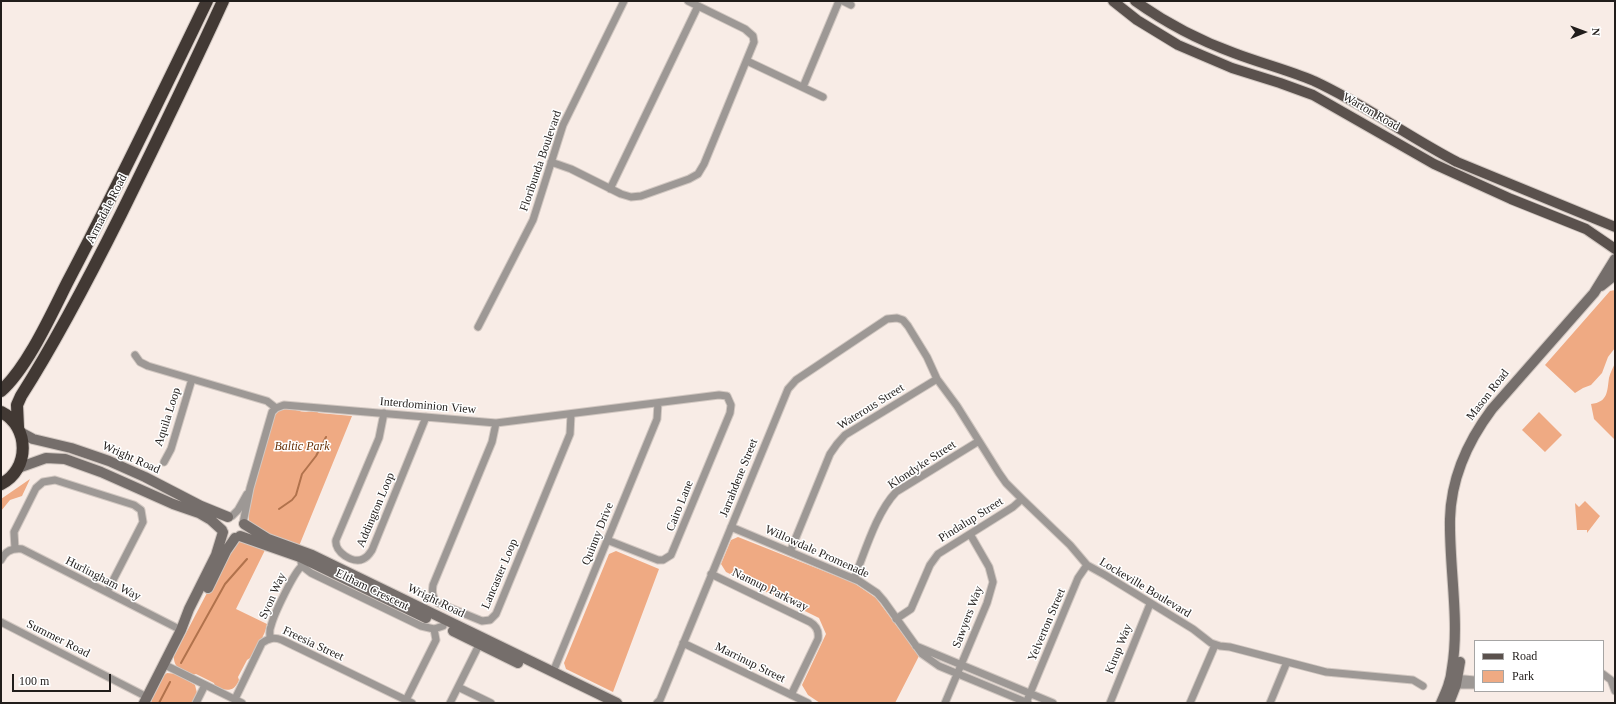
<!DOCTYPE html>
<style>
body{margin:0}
#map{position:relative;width:1616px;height:704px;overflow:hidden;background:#f8ece6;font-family:"Times New Roman",serif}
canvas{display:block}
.frame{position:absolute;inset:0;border:2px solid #211d1b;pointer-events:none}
.legend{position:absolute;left:1474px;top:640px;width:130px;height:52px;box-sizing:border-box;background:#fff;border:1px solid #a6a5a4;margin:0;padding:5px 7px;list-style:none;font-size:12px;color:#211d1b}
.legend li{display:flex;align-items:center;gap:8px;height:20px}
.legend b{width:20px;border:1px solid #a6a5a4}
.north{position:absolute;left:1564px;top:12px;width:40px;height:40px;-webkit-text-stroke:3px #fff;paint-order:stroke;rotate:89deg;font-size:11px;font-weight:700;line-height:16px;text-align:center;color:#211d1b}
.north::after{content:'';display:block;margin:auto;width:14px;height:18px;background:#211d1b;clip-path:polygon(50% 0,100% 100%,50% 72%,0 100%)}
.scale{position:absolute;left:12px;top:674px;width:99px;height:18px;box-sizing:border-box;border:2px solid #211d1b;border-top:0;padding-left:5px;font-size:12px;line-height:14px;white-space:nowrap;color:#211d1b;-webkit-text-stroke:3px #fff;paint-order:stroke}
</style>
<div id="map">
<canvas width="1616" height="704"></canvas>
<div class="frame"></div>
<ul class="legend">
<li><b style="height:5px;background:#5a514d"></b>Road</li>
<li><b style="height:11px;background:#efaa83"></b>Park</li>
</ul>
<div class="north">N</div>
<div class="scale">100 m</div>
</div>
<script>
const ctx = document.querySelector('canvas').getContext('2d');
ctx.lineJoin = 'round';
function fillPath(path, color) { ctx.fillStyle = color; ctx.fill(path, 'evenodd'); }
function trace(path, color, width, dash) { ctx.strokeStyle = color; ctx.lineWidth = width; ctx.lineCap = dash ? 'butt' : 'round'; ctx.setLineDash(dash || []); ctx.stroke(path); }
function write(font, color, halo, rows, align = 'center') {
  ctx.font = font + ' "Times New Roman",serif'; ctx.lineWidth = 3; ctx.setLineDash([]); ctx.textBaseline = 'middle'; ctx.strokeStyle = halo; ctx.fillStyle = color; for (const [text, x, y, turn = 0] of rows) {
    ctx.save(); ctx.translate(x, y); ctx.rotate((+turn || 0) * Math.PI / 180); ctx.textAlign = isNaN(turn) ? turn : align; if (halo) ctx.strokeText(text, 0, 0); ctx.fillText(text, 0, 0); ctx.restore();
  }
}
fillPath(new Path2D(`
 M1615,290V348L1608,357L1602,373L1591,385L1583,388L1575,393L1545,365L1610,291Z
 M1615,363V440L1594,419L1591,404C1608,402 1607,392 1609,378C1610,373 1613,368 1615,363Z
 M287,408C296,409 305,415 314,410L319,413L352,416L299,546L269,537L250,524C244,508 268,438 273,418L279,410Z
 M1539,412L1562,435L1545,452L1522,430Z
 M30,479L22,496L10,500L1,511V499Z
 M1585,501L1600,516L1587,533V530H1577L1575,503L1579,507Z
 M738,537L854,583L876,598L919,656L895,703H820L808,695L802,685L826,634L819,618L726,572L721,564L731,540Z
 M239,540L266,548L236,609L267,624C265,637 256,647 250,658L247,660L238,677L239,680C234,693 225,691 215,686L214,683L196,674L192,675C183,671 173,668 174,656L230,549Z
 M616,551L659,569L613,692L566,669L564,663L609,554Z
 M167,673L177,674L195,685L197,693L193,703H151L152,699L151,696L163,676Z`), '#efaa83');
trace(new Path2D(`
 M279,509L292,500L296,495L302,474L316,456L326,437
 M181,663L225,584L247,559
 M159,703L170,682`), '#b1724c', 2);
const street = new Path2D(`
 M843,1L851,5
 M747,61L823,97
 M803,87L839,1
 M551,162L571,169L621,194L631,197L641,196L689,179L698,174L704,164L754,42L753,36L745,29L688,1
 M610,189L698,6
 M478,327L533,220L563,125L624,1
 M135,355L140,362L148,366L267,401L276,408L284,405L496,423L719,395L727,396L731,405L730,413L671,555L663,560H658L607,540
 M384,413L379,438L336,540C334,552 353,564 363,559C368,557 370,553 372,550L426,417
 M496,423L492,442L433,585C432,592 432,598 438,603L482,621L490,620L496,614L570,434L571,414
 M164,462L171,449L192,379
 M232,516L238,510L247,494
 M243,523L250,488L272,412L276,408
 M731,527L859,581L877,593L884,601L922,654L939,666L1028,703
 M15,549L14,532L36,488L43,482L55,480L134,505L141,510L143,522L107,592
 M790,552L830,454L837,444L845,435L937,379
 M300,557L302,566L311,573L421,626L434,629L443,626
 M1,560C5,551 12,548 22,549L181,630
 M711,574L810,622C817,626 819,632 818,639L791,695
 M854,579C865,552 876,513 896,492L979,441
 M896,619L911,609L930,565L938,554L1013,507L1022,499
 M1,622L147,697
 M270,638C270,634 269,630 271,626C274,614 294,572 302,566
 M683,643L808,703
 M916,646L1053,703
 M163,664L242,703
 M553,672L657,419L658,403
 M1603,674L1611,680L1615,691
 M1453,678L1475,680
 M1453,685H1475
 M458,687L491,703
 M235,699L262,643C269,638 274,637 282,640L412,703
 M406,700L436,640L434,629
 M196,703L205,685
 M450,703L481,641
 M657,703L660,700L788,389L796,380L887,319L897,318L903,320L908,326L927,357L937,379L957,406L999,473L1006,483L1022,499L1070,545L1087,565L1105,575L1193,629L1211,643L1220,646L1230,647L1326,672L1413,680L1423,686
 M945,703L987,603L993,582L989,567L970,534
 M1026,703L1078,578L1087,565
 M1110,703L1150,604
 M1190,703L1215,645
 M1270,703L1287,662`);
const secondary = new Path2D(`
 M1601,286L1615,275
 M20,432L33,439L71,448L109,461L145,477L201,506L228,517
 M18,468L46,458L65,459L101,472L173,504L199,513L211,520L222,530
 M244,524L268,539L312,555L617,703
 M240,536L300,557L426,618
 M208,588L226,551L235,538
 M453,631L518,663
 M144,703L181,630L189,609L216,555L223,532
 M1441,703C1446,692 1451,681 1452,668C1460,622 1449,567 1450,519C1451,479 1468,441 1492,409L1594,293L1615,259
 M1449,703L1456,685L1460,662`);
const primary = new Path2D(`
 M1113,1L1137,20L1178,45L1232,68L1280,83L1313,95L1434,164L1511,199L1586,229L1615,249
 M1135,1C1166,23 1198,40 1234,53C1260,63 1288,70 1314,81C1364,104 1409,137 1457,162L1615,227`);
const highway = new Path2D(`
 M1,391C27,368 51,315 67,283C116,190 161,96 207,1
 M1,412C30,426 30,470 1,484
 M18,427L17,405L21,396C58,338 90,276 121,214C156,143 190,73 223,1`);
trace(street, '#d1c7c1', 9);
trace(secondary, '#d1c7c1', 12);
trace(primary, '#d1c7c1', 12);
trace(highway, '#d1c7c1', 14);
trace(street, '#9d9895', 7);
trace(secondary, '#756e6b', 10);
trace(primary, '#5a514d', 10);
trace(highway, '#423934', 12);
write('12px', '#211d1b', '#fff', [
 ["Warton Road",1371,112,30],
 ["Floribunda Boulevard",541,161,-71],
 ["Armadale Road",107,209,-63],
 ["Mason Road",1488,395,-52],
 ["Interdominion View",428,406,5],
 ["Waterous Street",871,407,-32],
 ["Aquila Loop",168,417,-72],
 ["Wright Road",131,458,24],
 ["Klondyke Street",922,465,-33],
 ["Jarrahdene Street",739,478,-68],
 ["Cairo Lane",680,506,-68],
 ["Addington Loop",376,510,-67],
 ["Pindalup Street",971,520,-32],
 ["Quinny Drive",598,534,-68],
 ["Willowdale Promenade",817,552,24],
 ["Lancaster Loop",500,574,-67],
 ["Hurlingham Way",103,579,27],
 ["Lockeville Boulevard",1145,588,31],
 ["Eltham Crescent",372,590,26],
 ["Nannup Parkway",770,590,26],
 ["Syon Way",273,596,-66],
 ["Wright Road",436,601,26],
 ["Sawyers Way",968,617,-69],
 ["Yelverton Street",1047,625,-67],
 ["Summer Road",58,639,27],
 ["Freesia Street",313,644,25],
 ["Kirup Way",1119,649,-68],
 ["Marrinup Street",750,663,26]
]);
write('italic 12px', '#683007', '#fff', [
 ["Baltic Park",302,447]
]);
</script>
